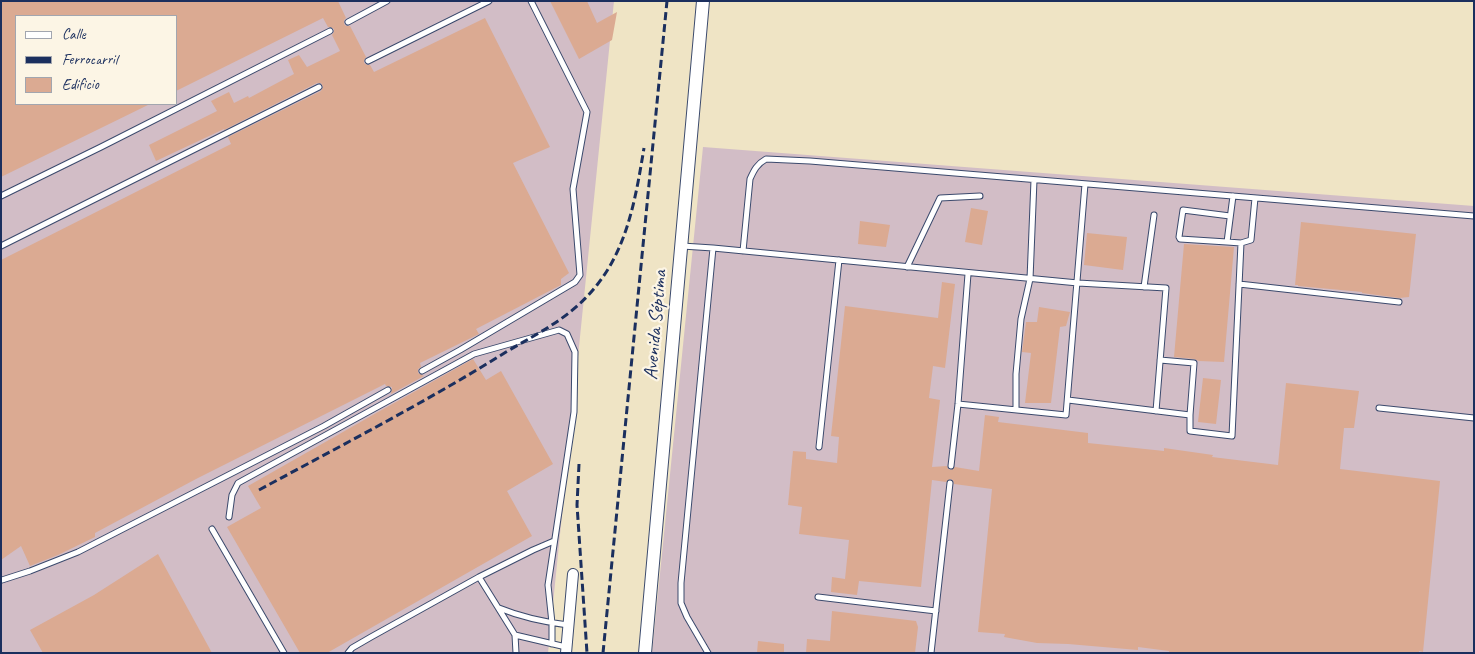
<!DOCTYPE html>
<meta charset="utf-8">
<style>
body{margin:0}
#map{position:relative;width:1475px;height:654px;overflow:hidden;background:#efe4c5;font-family:Caveat,sans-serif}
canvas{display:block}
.frame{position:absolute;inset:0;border:2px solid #1b2f5e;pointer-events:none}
.legend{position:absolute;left:15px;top:15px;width:162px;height:90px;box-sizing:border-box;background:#fcf5e5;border:1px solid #a2a6af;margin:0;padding:6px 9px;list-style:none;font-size:15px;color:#1b2f5e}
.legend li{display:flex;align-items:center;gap:10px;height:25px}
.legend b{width:25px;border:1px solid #a2a6af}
</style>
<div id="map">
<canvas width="1475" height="654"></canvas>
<div class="frame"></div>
<ul class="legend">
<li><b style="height:6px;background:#fff"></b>Calle</li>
<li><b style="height:6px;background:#1b2f5e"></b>Ferrocarril</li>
<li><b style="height:14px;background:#dbaa92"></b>Edificio</li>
</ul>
</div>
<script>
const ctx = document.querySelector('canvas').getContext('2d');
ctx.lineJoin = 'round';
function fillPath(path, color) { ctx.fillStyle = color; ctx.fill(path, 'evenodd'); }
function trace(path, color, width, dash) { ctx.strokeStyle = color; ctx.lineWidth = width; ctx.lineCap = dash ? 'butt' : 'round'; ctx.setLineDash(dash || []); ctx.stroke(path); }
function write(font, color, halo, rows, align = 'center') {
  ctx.font = font + ' Caveat,sans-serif'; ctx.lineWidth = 4.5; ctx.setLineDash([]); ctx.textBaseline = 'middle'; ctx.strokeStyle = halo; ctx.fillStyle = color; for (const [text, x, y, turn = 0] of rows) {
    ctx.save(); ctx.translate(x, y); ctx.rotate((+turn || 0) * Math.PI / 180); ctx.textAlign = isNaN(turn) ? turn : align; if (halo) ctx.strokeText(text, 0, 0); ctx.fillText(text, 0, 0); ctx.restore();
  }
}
fillPath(new Path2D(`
 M1,1H614L548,653H2ZM16,16H176V104H16Z
 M703,147L1474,206V653H652Z`), '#d2bdc6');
fillPath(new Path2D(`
 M1,1H338L346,18L344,20V24L346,26H350L366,57L364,60V63L367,65H370L374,72L485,18L550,147L513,163L569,273L561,279V285L476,329L479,334L477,335L420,363L421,367L418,369V373L424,376L391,394L392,387L386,386L385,384L196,479L95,533V537L58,555L30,566L21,546L1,560V260L231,144L228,137L321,91L323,87L321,83H317L224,130V129L156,161L149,145L217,111L211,101L229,92L234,103L248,96L249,98L294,74L288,60L299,55L307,67L340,51L332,35L334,32V29L331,27H328L323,18L176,91V16H16V104H150L1,177Z
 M550,1H587L597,23L617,12L612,40L579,59Z
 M971,208L988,211L982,245L965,242Z
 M860,221L890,225L886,247L858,244Z
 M1301,222L1416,234L1409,297L1399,298L1362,293V292L1298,286V285H1295Z
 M1087,233L1127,237L1123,270L1084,265Z
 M1184,244L1234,247L1224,362L1199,361L1194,359L1174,357Z
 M942,282L955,284L945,368L933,366L929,398L940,400L932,467L947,466L948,469L951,470L955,467L979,471L985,415L999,417L998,422L1088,433V443L1164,451V448L1213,455L1212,457L1278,465L1286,383L1359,391L1354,428H1344L1340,469L1440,481L1423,652L1419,651V653H1169V651L1138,647V650L1068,644L1037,643L1004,637L1005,634L978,632L992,489L954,484L953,480L950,479L946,482L932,480L921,587L859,581L857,595L831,592L832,577L845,579L849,540L799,534L802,507L788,505L793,451L806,452V459L837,463L839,437L831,436L845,306L938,318Z
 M1039,307L1070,312L1066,326L1060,327L1051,403H1025L1031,353L1022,352L1026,322H1037Z
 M473,359L486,380L501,371L553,464L507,491L532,536L327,653H300L227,527L261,508L248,486L378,412Z
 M1203,378L1221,380L1216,424L1198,422Z
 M158,554L212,653H43L30,630L94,595Z
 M832,611L916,621L918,627L915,653H806L807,639L830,641Z
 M758,641L784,644V653H757Z`), '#dbaa92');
const service = new Path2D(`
 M348,22L387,1
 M368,61L489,1
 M1,196L101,147L330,31
 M1233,196L1227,242L1241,243L1251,240L1255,198
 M1227,242L1180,239L1179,237L1183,210L1230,216
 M1,246L319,87
 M682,246L713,248L1078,283L1166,288L1156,411
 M743,251L750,179C754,170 757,164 766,159L810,161L1474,216
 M907,267L940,198L980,196
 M1239,284L1399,302
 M1144,287L1154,215
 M1160,360L1194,363L1190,415
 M422,371L460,350L575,282L580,275L573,189L587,112L531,1
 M1068,400L1190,415V431L1232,436L1241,243
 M958,404L1066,415L1085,184
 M1379,408L1474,418
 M1016,410V374L1021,319L1030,279L1034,180
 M819,447L839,260
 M951,466L958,404L968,274
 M229,517L232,495L238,483L474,354L559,330L567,334L575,352L574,412L548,585L552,623V644
 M212,529L284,653
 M2,580L30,571L78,552L324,426L388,390
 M818,597L936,611
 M499,608C521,617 544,622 568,625
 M515,635L566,647
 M348,653L352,648L371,637L479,577
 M516,653L515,635L479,577L533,550L554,541
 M708,653L687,617L681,603V583L713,248
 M931,653L950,483`);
const minor = new Path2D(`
 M566,653L573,574`);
const tertiary = new Path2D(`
 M645,653L703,1`);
trace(service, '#3b4a6d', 7);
trace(minor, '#3b4a6d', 12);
trace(tertiary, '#3b4a6d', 14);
trace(service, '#fff', 5);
trace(minor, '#fff', 10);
trace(tertiary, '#fff', 12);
trace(new Path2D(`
 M579,464L577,505L587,653
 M259,490C342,445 426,402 506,352C540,332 572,317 597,285C628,246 636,196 644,148
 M603,653L667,1`), '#1b2f5e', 3, [8, 4]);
write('20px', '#1b2f5e', '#fcf5e5', [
 ["Avenida Séptima",656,325,-85]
]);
</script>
